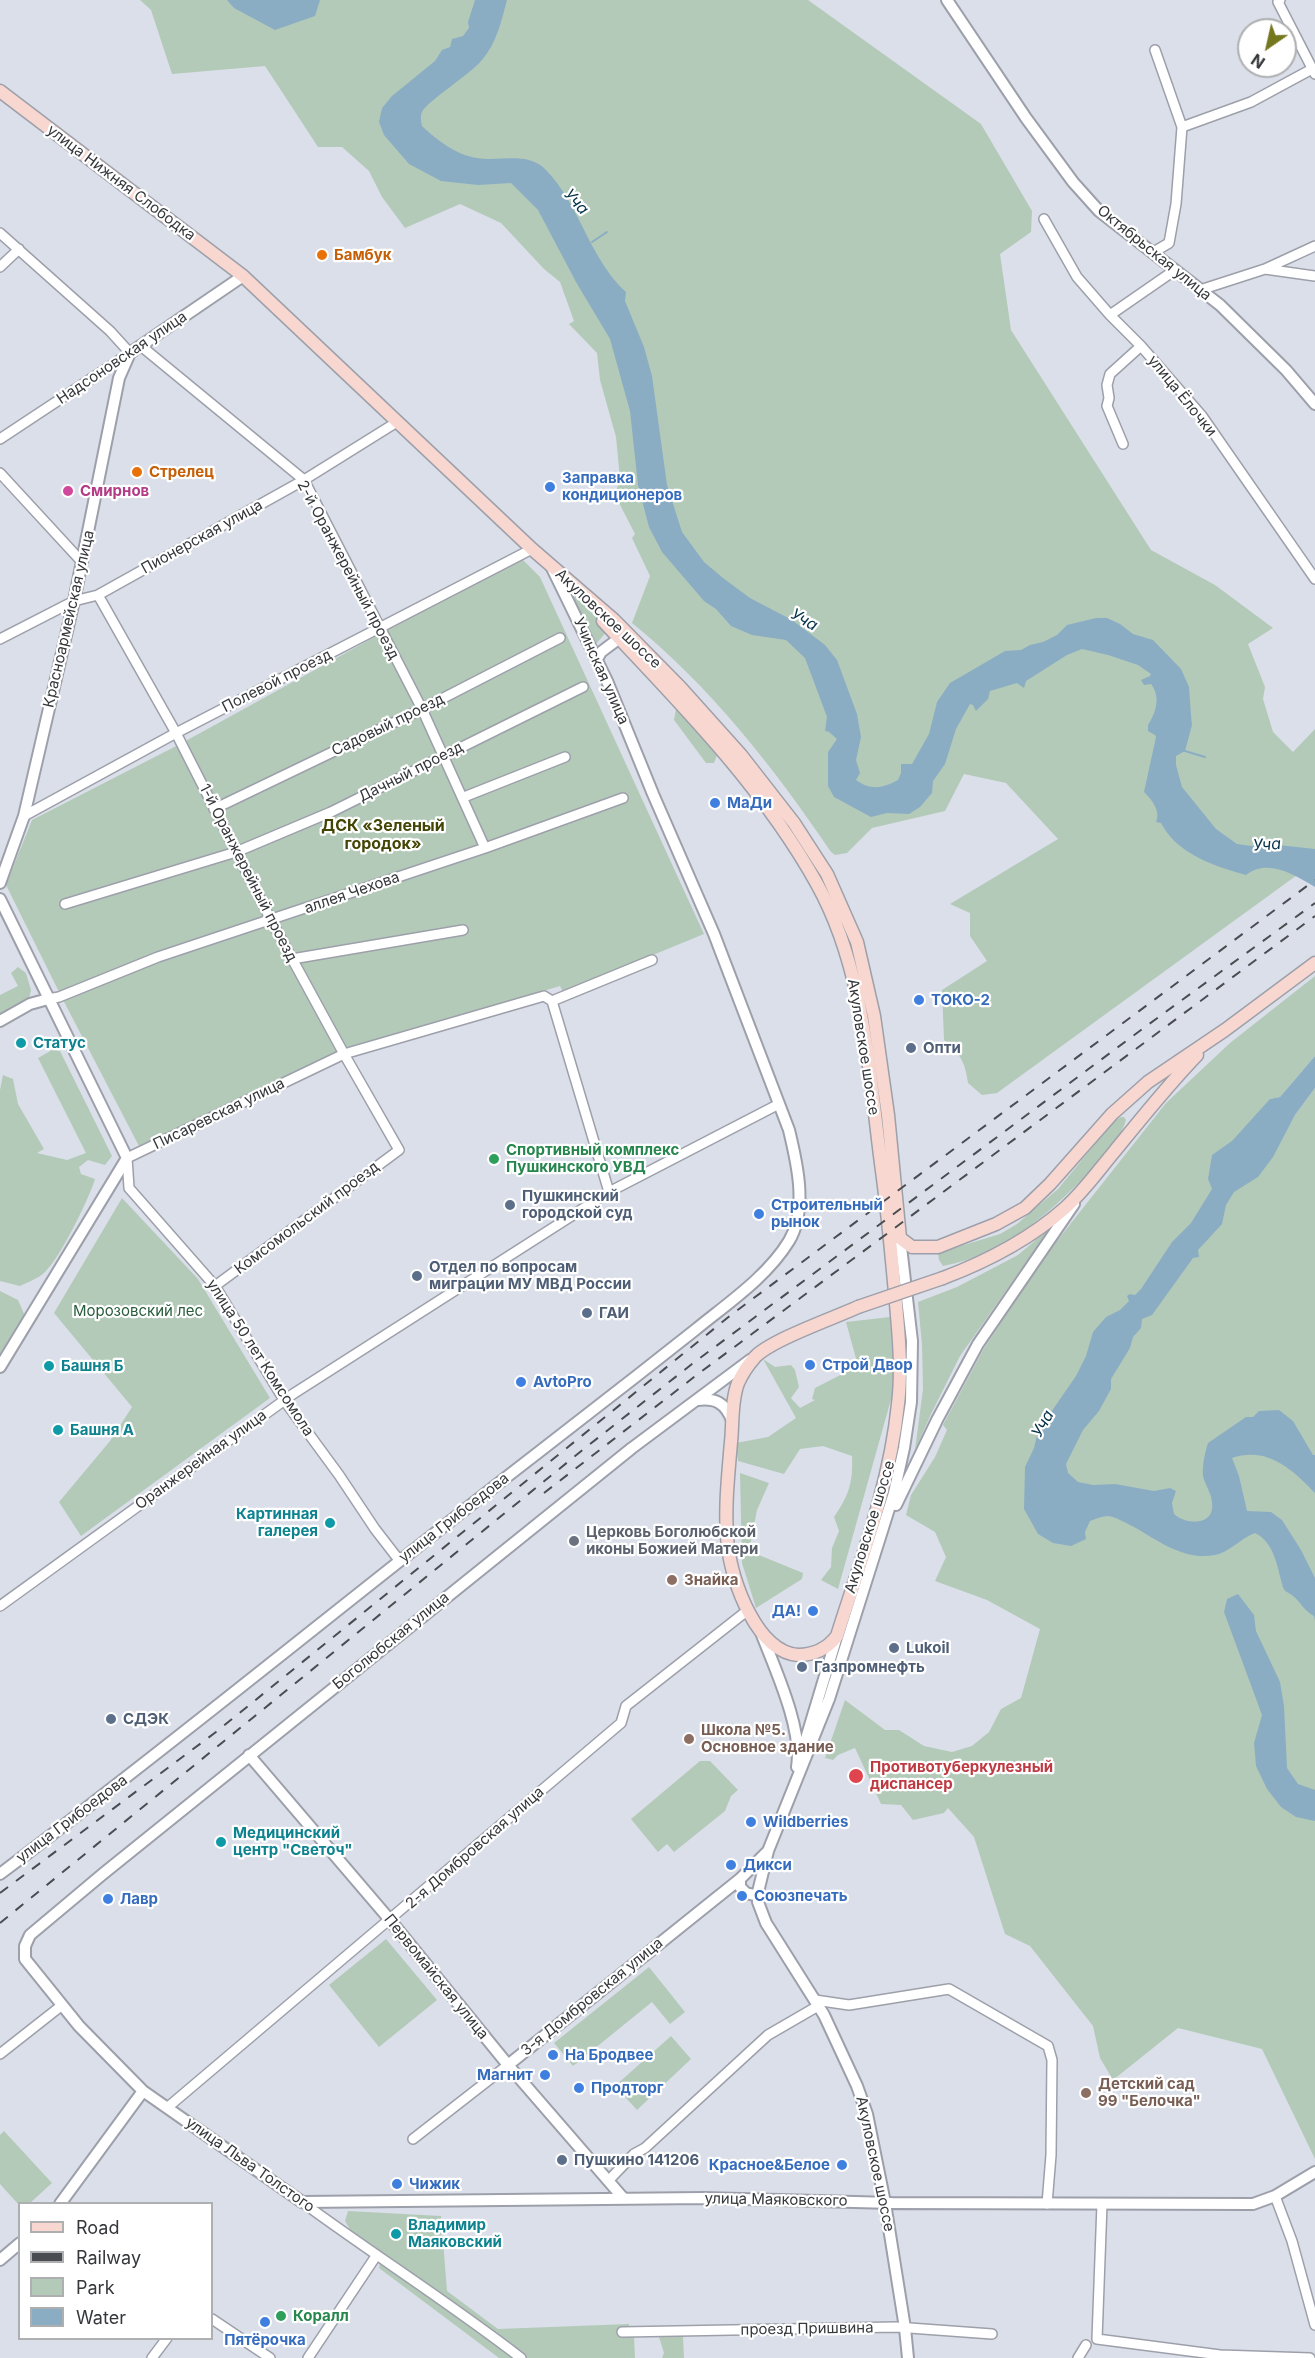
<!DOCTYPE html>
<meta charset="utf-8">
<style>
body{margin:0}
#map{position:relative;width:1315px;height:2358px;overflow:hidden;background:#dbdfe9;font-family:Inter,sans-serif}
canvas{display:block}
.legend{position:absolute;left:18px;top:2202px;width:195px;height:138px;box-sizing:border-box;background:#fff;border:2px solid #aeafb1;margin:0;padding:8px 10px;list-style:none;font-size:18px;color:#35373b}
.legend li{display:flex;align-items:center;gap:12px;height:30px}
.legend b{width:30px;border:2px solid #aeafb1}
.north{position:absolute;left:1237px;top:18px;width:60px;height:60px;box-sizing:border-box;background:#fff;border:2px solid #aeafb1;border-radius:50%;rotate:214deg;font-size:16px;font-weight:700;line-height:24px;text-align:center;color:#35373b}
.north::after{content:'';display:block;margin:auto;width:21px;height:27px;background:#74771e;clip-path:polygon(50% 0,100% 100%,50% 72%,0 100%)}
</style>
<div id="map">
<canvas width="1315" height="2358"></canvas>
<ul class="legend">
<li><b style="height:8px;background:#f7d7cf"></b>Road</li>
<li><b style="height:8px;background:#494c50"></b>Railway</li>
<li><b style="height:16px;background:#b3cab9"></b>Park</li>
<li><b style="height:16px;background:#8badc3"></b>Water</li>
</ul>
<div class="north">N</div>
</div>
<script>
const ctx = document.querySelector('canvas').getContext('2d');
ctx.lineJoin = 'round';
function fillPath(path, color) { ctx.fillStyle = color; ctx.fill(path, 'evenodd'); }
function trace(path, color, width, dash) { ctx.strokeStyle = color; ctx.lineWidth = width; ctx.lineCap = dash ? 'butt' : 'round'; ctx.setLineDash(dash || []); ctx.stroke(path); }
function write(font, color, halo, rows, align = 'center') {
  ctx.font = font + ' Inter,sans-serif'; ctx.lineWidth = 4.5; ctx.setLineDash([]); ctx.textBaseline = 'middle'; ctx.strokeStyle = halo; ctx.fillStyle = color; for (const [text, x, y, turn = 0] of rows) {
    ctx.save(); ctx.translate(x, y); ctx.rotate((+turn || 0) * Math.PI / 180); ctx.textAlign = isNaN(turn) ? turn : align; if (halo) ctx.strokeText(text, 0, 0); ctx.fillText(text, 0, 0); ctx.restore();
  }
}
fillPath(new Path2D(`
 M140,0H808L981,124L1032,211L1031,232L1000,254L1011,330L1151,550L1215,585L1273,628L1248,644L1265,687L1263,699L1273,732L1293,752L1315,729V862L997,1093L982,1095L968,1083C965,1061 960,1054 944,1040L942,990L987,961L970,936V913L950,904L1058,839L1006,783L964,774L945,811L872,828L847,853L835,855L831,852C775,769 710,686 632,623L650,576L632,538L635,534L615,495L620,479L616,437L600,380L597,353L569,324L574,321L560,282L544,269L501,223L460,204L405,228L382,197L369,171L342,147H318L265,66L172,74L151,10Z
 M520,557L540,577L704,934L563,992L560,986L346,1050L140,1148L61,996L6,885L32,820L182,743Z
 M566,586L608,630L596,644Z
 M676,709L717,755L714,763H706L674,720Z
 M18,967L26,973L31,990L29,999L0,1014V995L18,986L11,973Z
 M1315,976V1056L1280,1097L1270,1099L1279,1144L1295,1115L1315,1088V2159L1262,2049L1178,2028L1113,2080L1100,2058L1093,2026L1030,1946L1005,1934L974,1837L948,1808L944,1813L913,1820L901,1805L881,1804L855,1748L838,1755L833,1760L825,1758L845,1700L885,1730H899L924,1746L952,1752L972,1746L989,1732L1001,1709L1021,1698L1040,1629L987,1600L935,1581L946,1557L935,1532L906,1515L911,1495L935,1457L947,1430L943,1425L983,1350L1045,1256L1166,1103L1230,1043Z
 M52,1050L60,1051L112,1156L105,1165L88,1160L79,1167L81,1174L95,1179C89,1199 60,1258 45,1272C39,1278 28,1282 20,1286L0,1281V1090L3,1075L13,1079L18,1104L44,1149L37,1153L67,1160L86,1153L38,1058Z
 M1121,1117H1124L1126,1120C1121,1137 1109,1149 1098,1162C1057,1208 1005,1255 943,1266L939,1260L938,1253L1000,1234L1017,1224L1058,1189L1114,1121Z
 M122,1198L198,1279L270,1398L81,1536L59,1502L110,1441L132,1407L54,1313Z
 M1050,1228L960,1356L931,1414L915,1450L923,1389L922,1345L918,1302L957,1287L1018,1255Z
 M0,1291L18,1300L25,1316L0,1359Z
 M890,1317L895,1385L838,1589L821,1580L831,1567L832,1548L839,1531L834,1517C849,1495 853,1483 852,1456L823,1446L800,1449L784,1474L738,1461L736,1443L768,1437L796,1418L763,1359L775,1367L791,1365L795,1370L799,1387L791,1398L800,1408L815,1400L812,1399L815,1388L858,1366L846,1322Z
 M740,1473L769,1483L757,1510L749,1551L803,1573L802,1579L756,1608L742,1563Z
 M700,1761H710L738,1790L731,1796L725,1811L674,1852L667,1844L658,1852L631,1819Z
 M386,1939L437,2000L379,2047L329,1985Z
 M649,1967L685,2012L670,2024L652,2002L573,2066L554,2043Z
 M671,2036L691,2059L637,2110L615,2086Z
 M4,2131L52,2183L30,2203L19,2205L0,2184V2135Z
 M348,2211L441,2216L447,2291L498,2329L629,2324V2337H634L635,2358H499L379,2268L382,2253L351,2231L345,2221Z
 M683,2336L684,2358H662L664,2353L659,2337Z`), '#b3cab9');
fillPath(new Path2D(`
 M227,0H320L315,16L275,30L234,8Z
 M475,0H507C501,22 497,42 482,60C472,73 426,102 422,112C420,116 421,121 422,126C437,140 456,155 477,158C500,162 528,151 546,170C580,205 590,260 626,292L625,301L644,347L652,376L667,485L682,532L704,562L723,578L750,598L792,620L825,645L837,660L857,714L861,737L856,760L860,773L856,780C871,791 883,788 898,780L901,773V764H912L929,734L937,702L950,683L1005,651L1021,650L1030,645L1043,642L1057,635L1067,625L1096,618H1107L1120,624L1133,634L1153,640L1181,669L1189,687L1191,715L1192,725L1185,751L1176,756V765L1182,787L1216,829L1237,844L1266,848L1278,845L1315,849V887C1295,875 1267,858 1246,875C1214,866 1177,854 1161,823L1156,822C1161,811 1152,800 1144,792L1156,737L1155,735L1148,731V725C1156,713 1161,697 1151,684L1144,685L1141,680L1150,676L1151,674L1138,665L1108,655L1082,649L1067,655L1026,681L1024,688L1017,683L990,691L988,699L976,711L973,705L970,704L956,729L945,764L933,781L932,793L920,807L909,814L887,813L871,817L834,797L828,786V752L837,739L829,732L825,731L827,717L805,658L786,640L752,635L731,626L716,609L704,601L662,552L649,527L638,485L630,411L610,339L576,282L538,210L511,183L478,185L441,181L409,164L384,135L379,122L382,108L392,96L435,61L442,50L450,47L452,39L463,36L469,28L468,22Z
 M1315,1056V1088L1295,1115L1273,1157L1258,1177L1234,1192L1226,1205L1222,1224L1198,1250L1199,1257L1193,1258L1152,1315L1142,1319L1141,1328L1133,1337L1130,1348L1111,1379V1389L1099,1411L1083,1430L1066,1464L1068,1473L1078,1482L1093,1485L1115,1484L1154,1491L1170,1488L1176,1491L1172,1503L1174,1514C1186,1525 1215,1526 1212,1503C1212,1494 1205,1485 1203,1476C1202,1465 1205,1453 1208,1443L1246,1417H1253L1259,1411L1279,1410L1293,1421L1313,1455H1315V1493C1292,1469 1267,1446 1232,1458L1239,1476L1247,1511L1271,1512L1282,1520L1301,1550L1315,1578V1621L1314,1616C1302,1609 1301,1602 1293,1596C1289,1592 1285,1593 1283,1587C1277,1567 1275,1543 1255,1533C1241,1538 1228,1553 1215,1555C1184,1561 1159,1541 1134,1527C1126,1523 1116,1517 1108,1516C1103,1516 1095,1519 1090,1521L1085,1532L1086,1539L1071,1546L1053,1543L1038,1534L1024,1509L1025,1467L1034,1448L1038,1431L1076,1376L1086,1356L1093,1332L1106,1317L1120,1310L1129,1301L1127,1296L1130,1294L1135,1295L1141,1289L1172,1242L1191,1223L1212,1189L1208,1179L1212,1155L1232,1141L1270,1099L1280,1097Z
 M1238,1594L1254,1615L1256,1631L1280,1682L1284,1706L1287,1768L1298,1784L1315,1790V1821L1296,1817L1281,1807L1267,1789L1256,1766L1254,1743L1262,1715L1224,1612L1227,1599Z`), '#8badc3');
trace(new Path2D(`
 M592,242L607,232
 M1185,751L1205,757`), '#8badc3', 2);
const minor = new Path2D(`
 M1280,0L1278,2L1315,74
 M1182,127L1251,102L1312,69
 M1044,219L1077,277L1110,315L1141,346L1202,416L1315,579
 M0,233L110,331L130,353L0,439
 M1152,253L1169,243L1176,204L1182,127L1155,50
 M0,267L19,249
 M1265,269L1315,276
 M1200,290L1265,269L1315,246
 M1110,315L1175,270
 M141,346L304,480L422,709L485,848
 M1123,444L1107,406L1109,398L1107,385L1110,374L1141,346
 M0,473L82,562
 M98,595L176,733L271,920L344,1054L399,1150L215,1286
 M0,639L74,601L98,595L304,480L397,422
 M464,797L565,757
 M214,809L422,709L560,638
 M24,816L176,733L532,549
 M65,904L236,852L331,812L583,687
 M292,959L463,930
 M48,999L59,997L158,957L485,848L623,798
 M552,1001L652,960
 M399,1560L375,1529L339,1475L284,1400L215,1286L129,1188L127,1158L344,1054L544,996L552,1001L609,1192
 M0,1606L293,1394L609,1192L779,1104
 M815,2000L849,2005L949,1989L1048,2046L1052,2060L1051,2155L1047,2204
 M0,2054L61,2006
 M168,2107L621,1723L626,1706L748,1610
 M413,2139L508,2065
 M609,2180L634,2154L645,2148L768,2035L818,2006
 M1275,2196L1292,2241L1315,2325
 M302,2202C374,2255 450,2303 521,2358
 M1102,2204L1097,2339L1220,2355L1310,2358
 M212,2319L270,2358
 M622,2332L896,2327L992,2334
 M152,2358L167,2338
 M308,2358L376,2256
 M1078,2358L1086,2345`);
const tertiary = new Path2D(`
 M947,0L1026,118L1073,182L1099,211L1220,305L1286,370L1315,404
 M597,659L601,652L625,634
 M0,883L24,816L74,601L119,378L130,353L243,276
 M0,899L127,1158L0,1367
 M0,1021L30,1004L48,999
 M900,1238L912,1341L911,1402L904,1448L894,1493L829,1699L768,1851L758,1892V1902L766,1923L824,2015L857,2086L867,2114L885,2203L905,2328L908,2358
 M750,1360L632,1448L104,1873L30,1935L25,1946V1959L79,2026L143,2091L302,2202L704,2198L892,2203L1253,2204L1275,2196L1315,2172
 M698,1400C716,1398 725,1403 732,1420
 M896,1505L937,1420L978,1344L1074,1204
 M762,1635C776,1671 803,1730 797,1767
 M805,1742L837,1636
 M249,1755L390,1920L508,2065L624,2199
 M0,1874C181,1738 355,1594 535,1455C588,1414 642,1372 695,1330C728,1303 767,1277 789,1241C808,1209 797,1163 789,1130L714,934L653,794L607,681L552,568
 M740,1879V1887L746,1893L754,1895L758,1892
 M508,2065L740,1879L767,1852
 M60,2204L143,2091
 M0,2260L20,2243`);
const secondary = new Path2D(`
 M0,91L243,276L532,549L614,620L680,687L741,755L794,823L827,874L857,942L874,1016L888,1115L900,1238L912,1247H938L996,1224L1025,1208L1050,1184L1112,1114L1148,1082L1225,1030L1315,963
 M603,621C680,703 762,785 817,884C865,970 869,1075 882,1171C888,1215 892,1259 896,1304C899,1337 902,1372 898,1404C890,1484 861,1560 837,1636C827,1649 815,1655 798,1655C757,1652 732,1582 728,1547C724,1513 728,1477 731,1442C733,1424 731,1401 738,1383C742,1374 748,1365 755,1357C771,1340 834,1318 858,1307
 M943,1278C988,1261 1029,1240 1065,1208C1084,1191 1098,1171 1114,1152C1141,1119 1167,1086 1197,1055`);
trace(minor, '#9da0aa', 12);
trace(tertiary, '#9da0aa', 14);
trace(secondary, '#9da0aa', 15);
trace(minor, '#fff', 9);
trace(tertiary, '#fff', 10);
trace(secondary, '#f7d7cf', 12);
trace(new Path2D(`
 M544,1493L698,1374L1315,916
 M0,1893L216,1732L731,1315L1315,880
 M0,1923L585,1448L692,1364L1145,1027L1315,903`), '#494c50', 2, [10, 10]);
const secondaryBridge = new Path2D(`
 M858,1307L943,1278`);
trace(secondaryBridge, '#9da0aa', 15, []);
trace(secondaryBridge, '#f7d7cf', 12);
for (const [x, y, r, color] of [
 [322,255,6,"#e8710a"],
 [137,472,6,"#e8710a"],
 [550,487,6,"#3f7fe0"],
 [68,491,6,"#d1479c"],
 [715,803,6,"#3f7fe0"],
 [919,1000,6,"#3f7fe0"],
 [21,1043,6,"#0f9aa8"],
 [911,1048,6,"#5c6f8a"],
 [494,1159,6,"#2e9e5b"],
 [510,1205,6,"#5c6f8a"],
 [759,1214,6,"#3f7fe0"],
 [417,1276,6,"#5c6f8a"],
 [587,1313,6,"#5c6f8a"],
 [810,1365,6,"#3f7fe0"],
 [49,1366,6,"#0f9aa8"],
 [521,1382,6,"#3f7fe0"],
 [58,1430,6,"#0f9aa8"],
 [330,1523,6,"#0f9aa8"],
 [574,1541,6,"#6b7280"],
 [672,1580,6,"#8d6e63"],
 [813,1611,6,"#3f7fe0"],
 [894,1648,6,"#5c6f8a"],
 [802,1667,6,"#5c6f8a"],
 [111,1719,6,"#5c6f8a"],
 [689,1739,6,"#8d6e63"],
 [856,1776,8,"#e0444e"],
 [751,1822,6,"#3f7fe0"],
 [221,1842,6,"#0f9aa8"],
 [731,1865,6,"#3f7fe0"],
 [742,1896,6,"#3f7fe0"],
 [108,1899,6,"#3f7fe0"],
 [553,2055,6,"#3f7fe0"],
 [545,2075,6,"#3f7fe0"],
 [579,2088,6,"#3f7fe0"],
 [1086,2093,6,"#8d6e63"],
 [562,2160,6,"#5c6f8a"],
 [842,2165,6,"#3f7fe0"],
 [397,2184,6,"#3f7fe0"],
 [396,2234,6,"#0f9aa8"],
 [281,2316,6,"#2e9e5b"],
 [265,2322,6,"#3f7fe0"]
]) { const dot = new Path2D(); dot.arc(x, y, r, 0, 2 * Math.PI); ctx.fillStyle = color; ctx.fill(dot); trace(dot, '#fff', 2); }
write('15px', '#35373b', '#fff', [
 ["улица Нижняя Слободка",121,183,37],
 ["Октябрьская улица",1154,253,39],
 ["Надсоновская улица",122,358,-34],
 ["улица Ёлочки",1182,396,51],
 ["Пионерская улица",202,537,-29],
 ["2-й Оранжерейный проезд",348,570,62],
 ["Красноармейская улица",69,619,-77],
 ["Акуловское шоссе",608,619,43],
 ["Учинская улица",601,671,66],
 ["Полевой проезд",277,681,-27],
 ["Садовый проезд",388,725,-26],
 ["Дачный проезд",411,772,-27],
 ["1-й Оранжерейный проезд",248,873,63],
 ["аллея Чехова",352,893,-19],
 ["Акуловское шоссе",863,1047,81],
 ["Писаревская улица",219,1114,-26],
 ["Комсомольский проезд",307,1218,-37],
 ["улица 50 лет Комсомола",260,1358,57],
 ["Оранжерейная улица",201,1460,-36],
 ["улица Грибоедова",454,1518,-38],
 ["Акуловское шоссе",870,1527,-73],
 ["Боголюбская улица",391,1641,-39],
 ["улица Грибоедова",72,1819,-37],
 ["2-я Домбровская улица",475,1848,-41],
 ["Первомайская улица",436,1977,51],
 ["3-я Домбровская улица",592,1997,-39],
 ["Акуловское шоссе",875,2164,78],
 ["улица Льва Толстого",250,2165,35],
 ["улица Маяковского",776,2200,1],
 ["проезд Пришвина",807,2329,-1]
]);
write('bold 15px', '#c56008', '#fff', [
 ["Бамбук",334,255],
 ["Стрелец",149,472]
], 'left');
write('bold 15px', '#366cbe', '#fff', [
 ["Заправка",562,478],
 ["кондиционеров",562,495],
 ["МаДи",727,803],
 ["ТОКО-2",931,1000],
 ["Строительный",771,1205],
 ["рынок",771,1222],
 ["Строй Двор",822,1365],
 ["AvtoPro",533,1382],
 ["ДА!",801,1611,"right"],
 ["Wildberries",763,1822],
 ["Дикси",743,1865],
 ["Союзпечать",754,1896],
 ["Лавр",120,1899],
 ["На Бродвее",565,2055],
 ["Магнит",533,2075,"right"],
 ["Продторг",591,2088],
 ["Красное&Белое",830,2165,"right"],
 ["Чижик",409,2184],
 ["Пятёрочка",265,2340,"center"]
], 'left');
write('bold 15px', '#b23c85', '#fff', [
 ["Смирнов",80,491]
], 'left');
write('bold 15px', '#0d838f', '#fff', [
 ["Статус",33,1043],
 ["Башня Б",61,1366],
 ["Башня А",70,1430],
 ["Картинная",318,1514,"right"],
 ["галерея",318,1531,"right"],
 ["Медицинский",233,1833],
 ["центр \"Светоч\"",233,1850],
 ["Владимир",408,2225],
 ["Маяковский",408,2242]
], 'left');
write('bold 15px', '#4e5e75', '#fff', [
 ["Опти",923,1048],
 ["Пушкинский",522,1196],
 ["городской суд",522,1213],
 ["Отдел по вопросам",429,1267],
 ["миграции МУ МВД России",429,1284],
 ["ГАИ",599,1313],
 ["Lukoil",906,1648],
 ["Газпромнефть",814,1667],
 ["СДЭК",123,1719],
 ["Пушкино 141206",574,2160]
], 'left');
write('bold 15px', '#27864d', '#fff', [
 ["Спортивный комплекс",506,1150],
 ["Пушкинского УВД",506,1167],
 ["Коралл",293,2316]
], 'left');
write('15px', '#285c3b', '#fff', [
 ["Морозовский лес",138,1311]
]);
write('bold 15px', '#5b616d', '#fff', [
 ["Церковь Боголюбской",586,1532],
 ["иконы Божией Матери",586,1549]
], 'left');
write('bold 15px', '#785e54', '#fff', [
 ["Знайка",684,1580],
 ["Школа №5.",701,1730],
 ["Основное здание",701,1747],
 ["Детский сад",1098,2084],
 ["99 \"Белочка\"",1098,2101]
], 'left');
write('bold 15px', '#be3a42', '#fff', [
 ["Противотуберкулезный",870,1767],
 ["диспансер",870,1784]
], 'left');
write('italic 16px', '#023148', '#fff', [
 ["Уча",576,202,48],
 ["Уча",804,620,30],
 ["Уча",1267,845,-4],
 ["Уча",1043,1424,-60]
]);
write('bold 16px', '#434504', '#fff', [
 ["ДСК «Зеленый",383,826],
 ["городок»",383,844]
]);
</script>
